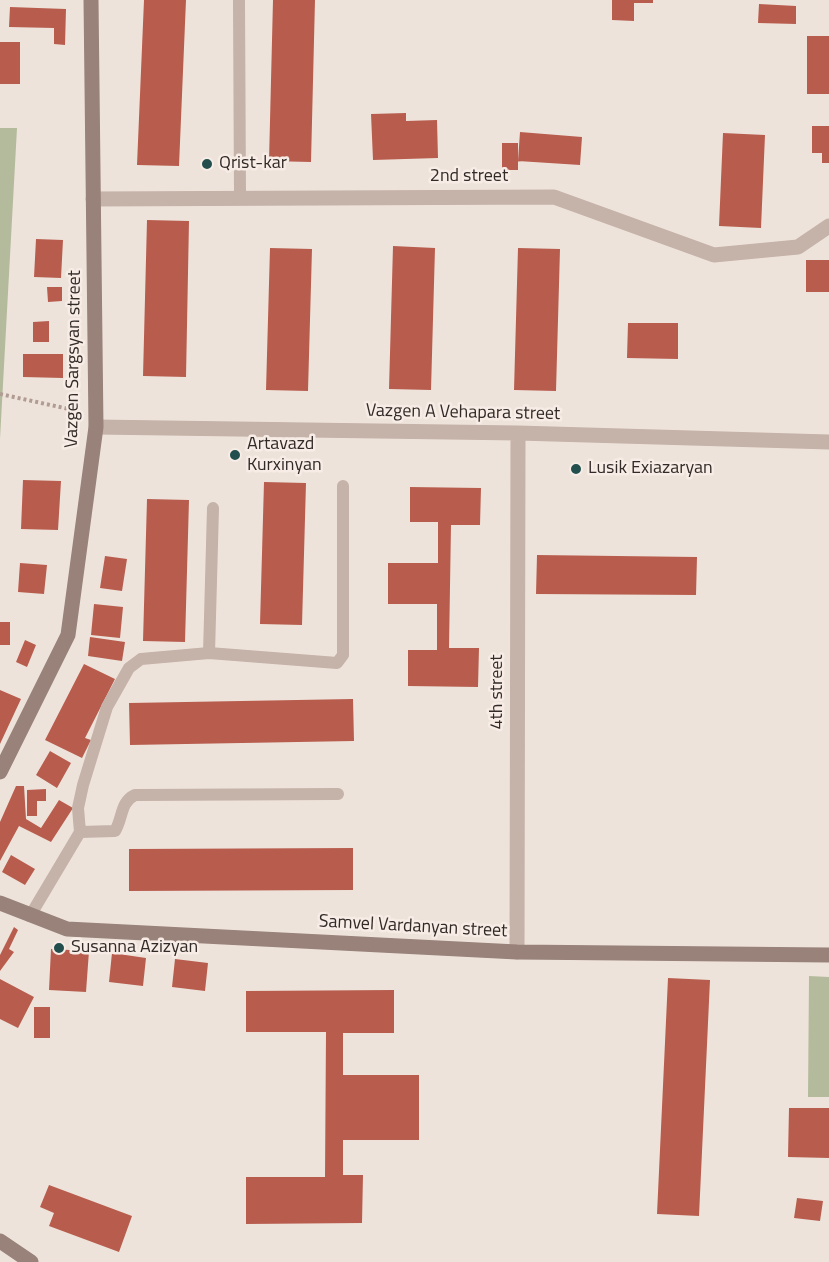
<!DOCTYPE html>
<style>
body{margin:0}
canvas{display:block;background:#eee3da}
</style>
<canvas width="829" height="1262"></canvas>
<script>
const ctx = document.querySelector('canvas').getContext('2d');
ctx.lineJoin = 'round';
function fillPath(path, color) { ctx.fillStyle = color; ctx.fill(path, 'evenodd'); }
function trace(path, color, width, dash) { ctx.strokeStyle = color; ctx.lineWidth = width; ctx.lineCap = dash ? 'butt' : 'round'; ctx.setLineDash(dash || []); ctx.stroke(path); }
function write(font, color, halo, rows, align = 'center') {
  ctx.font = font + ' "Titillium Web",sans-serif'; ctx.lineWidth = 5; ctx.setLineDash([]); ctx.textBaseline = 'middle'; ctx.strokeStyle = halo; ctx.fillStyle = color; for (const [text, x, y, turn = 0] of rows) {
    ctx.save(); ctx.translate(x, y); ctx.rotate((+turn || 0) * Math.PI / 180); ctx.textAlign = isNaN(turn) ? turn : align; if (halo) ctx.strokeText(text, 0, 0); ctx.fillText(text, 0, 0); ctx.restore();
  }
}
fillPath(new Path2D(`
 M0,128H17L0,439Z
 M809,976L829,977V1097H808Z`), '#b4bb9c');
fillPath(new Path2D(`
 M144,0H186L179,166L137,165Z
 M273,0H315L311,162L269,161Z
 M612,0H653V3H634V21L612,20Z
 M759,4L796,6V24L758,23Z
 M10,7L66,9L65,45L54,44V28L9,27Z
 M807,36H829V94H807Z
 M0,42H20V84H0Z
 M406,113V121L437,120L438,158L373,160L371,114Z
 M812,126H829V163H822V153H812Z
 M520,132L582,137L580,165L518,161Z
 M723,133L765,135L761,228L719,226Z
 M502,143H518V170H502Z
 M147,220L189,221L186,377L143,376Z
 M36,239L63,240L61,278L34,277Z
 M393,246L435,248L431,390L389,389Z
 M270,248L312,249L308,391L266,390Z
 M518,248L560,249L556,391L514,390Z
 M806,260H829V292H806Z
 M47,287H62V301L48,302Z
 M49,321V342H33V322Z
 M628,323H678V359L627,358Z
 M23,354H63V378L23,377Z
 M23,480L61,481L58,530L21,529Z
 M264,482L306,483L302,625L260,624Z
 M410,487L481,488L480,525H451L449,648H479L478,687L408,686V650H437V604H388V563H438V522H410Z
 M147,499L189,500L185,642L143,641Z
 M537,555L697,557L696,595L536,594Z
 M105,556L127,559L122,591L100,588Z
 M20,563L47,565L44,594L18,592Z
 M94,604L123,607L120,638L91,635Z
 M0,622H10V645H0Z
 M90,637L125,642L122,661L88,656Z
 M25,640L36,645L27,667L16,662Z
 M84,664L115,679L85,738L91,740L82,758L45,740Z
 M0,690L21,699L0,744Z
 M353,699L354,741L130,745L129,703Z
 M50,751L71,763L57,788L36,775Z
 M16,786H24L26,819L41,828L59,800L73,808L51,842L19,826L0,861V822Z
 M46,789V801H37V816H27V790Z
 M353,848V890L129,891V849Z
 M11,855L35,869L25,885L2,872Z
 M14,927L18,930L9,949L14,952L0,971V955Z
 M51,949L89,951L86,992L49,990Z
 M112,953L146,958L143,986L109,982Z
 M175,959L208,963L205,991L172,987Z
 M668,978L710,980L699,1216L657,1214Z
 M0,979L34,997L18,1028L0,1019Z
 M394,990V1033H343V1075H419V1140H343V1175H363L362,1223L246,1224V1177H325L326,1032H246V991Z
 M34,1007H50V1038H34Z
 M789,1108H829V1158L788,1157Z
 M49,1185L132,1216L119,1252L49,1226L54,1213L40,1207Z
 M797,1198L823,1201L820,1221L794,1218Z`), '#b85d4e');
trace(new Path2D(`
 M0,394L78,411`), '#b09c92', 4, [3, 3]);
trace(new Path2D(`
 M239,0L240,197
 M209,653L213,508
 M80,832L78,808L83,785L107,707L129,668L141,659L209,653L337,663L343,655V486
 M30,916L80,832L115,831C123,818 120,802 135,795L338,794`), '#c5b2a8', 12);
trace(new Path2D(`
 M93,199L554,197L714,255L798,247L829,226
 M96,427L518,433L829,442
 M517,952L518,433`), '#c5b2a8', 15);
trace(new Path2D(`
 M0,772L68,635L96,427L91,0
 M0,903L67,929L517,952L829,955
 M0,1241L31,1262`), '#98827a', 15);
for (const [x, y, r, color] of [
 [207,164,6,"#224f4d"],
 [235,455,6,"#224f4d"],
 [576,469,6,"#224f4d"],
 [59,948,6,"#224f4d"]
]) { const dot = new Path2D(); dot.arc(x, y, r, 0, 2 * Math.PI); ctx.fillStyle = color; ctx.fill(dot); trace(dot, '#f7ede6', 2); }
write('18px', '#322a27', '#f7ede6', [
 ["Qrist-kar",219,164],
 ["Artavazd",247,445],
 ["Kurxinyan",247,466],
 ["Lusik Exiazaryan",588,469],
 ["Susanna Azizyan",71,948]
], 'left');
write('18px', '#322a27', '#f7ede6', [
 ["2nd street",469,177],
 ["Vazgen Sargsyan street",74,359,-89],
 ["Vazgen A Vehapara street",463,413,1],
 ["4th street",498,692,-90],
 ["Samvel Vardanyan street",413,927,3]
]);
</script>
